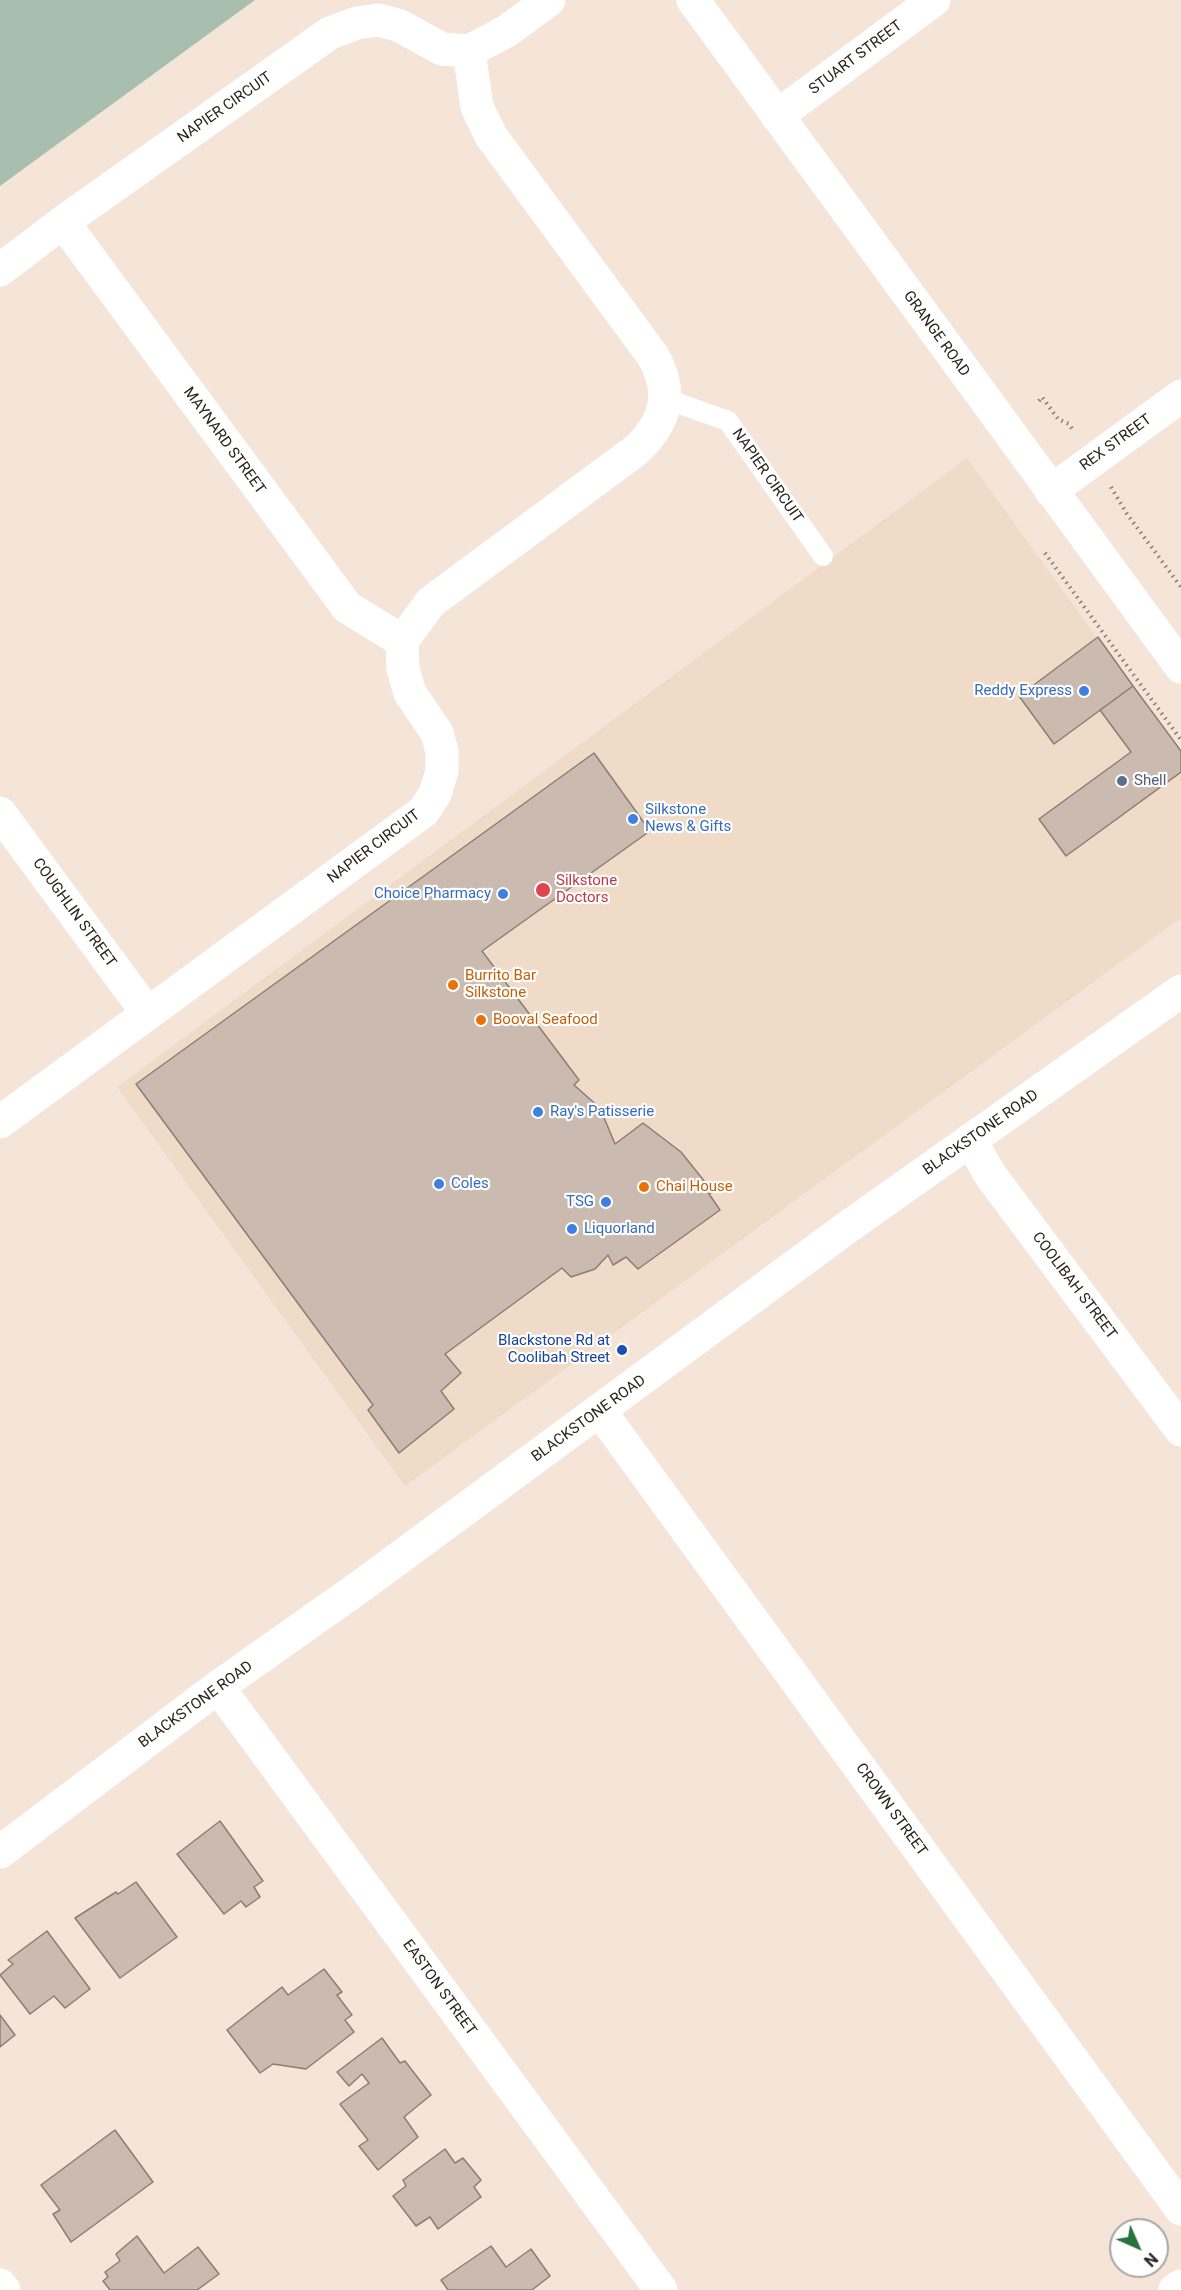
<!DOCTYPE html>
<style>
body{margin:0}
#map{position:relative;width:1181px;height:2290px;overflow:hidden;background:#f5e5d8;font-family:Roboto,sans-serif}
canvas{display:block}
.north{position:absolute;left:1109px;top:2218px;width:60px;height:60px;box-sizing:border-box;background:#fff;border:2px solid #a9a7a5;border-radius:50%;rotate:135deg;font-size:16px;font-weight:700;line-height:24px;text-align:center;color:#29231f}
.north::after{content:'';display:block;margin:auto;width:21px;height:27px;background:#2a713d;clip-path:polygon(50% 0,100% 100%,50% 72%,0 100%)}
</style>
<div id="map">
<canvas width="1181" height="2290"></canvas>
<div class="north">N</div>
</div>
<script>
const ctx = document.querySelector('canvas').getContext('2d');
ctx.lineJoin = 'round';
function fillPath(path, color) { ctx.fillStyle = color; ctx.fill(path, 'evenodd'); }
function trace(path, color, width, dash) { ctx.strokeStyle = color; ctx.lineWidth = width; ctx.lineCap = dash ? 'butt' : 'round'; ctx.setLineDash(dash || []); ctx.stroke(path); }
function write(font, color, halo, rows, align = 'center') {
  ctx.font = font + ' Roboto,sans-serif'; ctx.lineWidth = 4.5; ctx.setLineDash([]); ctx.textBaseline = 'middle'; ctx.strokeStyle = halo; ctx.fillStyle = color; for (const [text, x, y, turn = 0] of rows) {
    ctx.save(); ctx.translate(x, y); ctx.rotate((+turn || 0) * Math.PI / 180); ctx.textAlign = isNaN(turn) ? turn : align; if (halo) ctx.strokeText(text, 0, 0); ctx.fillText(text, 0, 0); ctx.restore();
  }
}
fillPath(new Path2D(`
 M967,458L1181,754V918L405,1486L117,1087Z`), '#f0dac8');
fillPath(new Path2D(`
 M0,0H255L0,186Z`), '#a8bfb0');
const building = new Path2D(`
 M1098,637L1133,686L1054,744L1019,696Z
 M1133,686L1181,751V772L1066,856L1039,819L1131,752L1100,710Z
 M594,753L650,831L482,951L579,1080L574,1085L600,1108L615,1144L643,1123L681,1152L713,1192L709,1194L720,1210L638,1269L626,1257L613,1265L608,1255L595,1269L571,1277L562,1268L445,1354L461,1373L441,1391L454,1409L399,1453L368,1410L373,1405L136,1084Z
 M220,1821L263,1881L254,1887L260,1897L246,1907L241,1901L224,1914L177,1854Z
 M136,1882L177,1937L120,1978L75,1918L116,1892L118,1894Z
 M47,1931L90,1989L65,2008L54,1996L30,2014L0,1975L13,1964L8,1960Z
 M324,1969L342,1992L337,1995L352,2015L345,2020L354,2032L306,2069L273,2064L260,2073L227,2030L282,1987L288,1995Z
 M0,2015L15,2035L0,2047Z
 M382,2038L400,2063L405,2061L431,2095L404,2117L418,2137L378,2170L359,2146L368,2140L340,2104L369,2083L362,2074L349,2086L337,2072Z
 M115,2130L153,2182L71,2242L53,2214L60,2210L41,2185Z
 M445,2149L455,2163L463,2158L481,2180L474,2187L481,2197L438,2229L430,2217L416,2226L393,2196L406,2186L403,2180Z
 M137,2236L164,2273L198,2247L219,2274L197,2290H110L103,2281L108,2277L105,2272L120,2261L116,2254Z
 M491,2246L506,2267L531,2249L550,2276L532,2290H448L441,2280Z`);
fillPath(building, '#cabaaf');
trace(building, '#8c7e73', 1.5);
trace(new Path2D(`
 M1039,401L1042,397L1058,419L1069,424L1074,432
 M1111,487L1127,514L1181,587
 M1045,553L1181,740`), '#857b72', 4, [1.5, 4.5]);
trace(new Path2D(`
 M666,399L728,421L823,556`), '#fff', 20);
trace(new Path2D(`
 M777,116L934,0
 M63,222L347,607L402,641
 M0,270L63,222L330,33L357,23L378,20L398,25L442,49L469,51L507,31L549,0
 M1051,491L1181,396
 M0,813L148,1014
 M0,1122L424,811L435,794L442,771V752L437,733L410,693L403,669L402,641L431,602L635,451C666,423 674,393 653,356L491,136L477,107L469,51
 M970,1140L991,1176L1181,1430
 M600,1411L1181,2209
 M218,1687L661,2290
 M0,2285L4,2290
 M1175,2290L1181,2286`), '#fff', 33);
trace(new Path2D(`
 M693,0L1181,667
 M0,1852L218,1687L361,1586L845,1229L1181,991`), '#fff', 33);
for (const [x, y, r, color] of [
 [1084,691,6,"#3f7fe0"],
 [1122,781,6,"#5c6f8a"],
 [633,819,6,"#3f7fe0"],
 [543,890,8,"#e0444e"],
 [503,894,6,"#3f7fe0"],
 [453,985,6,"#e8710a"],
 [481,1020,6,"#e8710a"],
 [538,1112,6,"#3f7fe0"],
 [439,1184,6,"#3f7fe0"],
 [644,1187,6,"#e8710a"],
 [606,1202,6,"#3f7fe0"],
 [572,1229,6,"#3f7fe0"],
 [622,1350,6,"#1a4fb4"]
]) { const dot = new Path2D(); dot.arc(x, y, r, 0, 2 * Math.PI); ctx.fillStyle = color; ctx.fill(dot); trace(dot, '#fff', 2); }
write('15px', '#29231f', '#fff', [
 ["STUART STREET",856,58,-37],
 ["NAPIER CIRCUIT",225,108,-35],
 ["GRANGE ROAD",936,334,54],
 ["MAYNARD STREET",224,441,54],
 ["REX STREET",1116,443,-36],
 ["NAPIER CIRCUIT",767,476,55],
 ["NAPIER CIRCUIT",374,847,-37],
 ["COUGHLIN STREET",74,913,54],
 ["BLACKSTONE ROAD",981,1133,-35],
 ["COOLIBAH STREET",1074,1286,53],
 ["BLACKSTONE ROAD",589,1419,-36],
 ["BLACKSTONE ROAD",196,1705,-36],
 ["CROWN STREET",891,1810,54],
 ["EASTON STREET",439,1988,54]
]);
write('15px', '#366cbe', '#fff', [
 ["Reddy Express",1072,691,"right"],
 ["Silkstone",645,810],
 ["News & Gifts",645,827],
 ["Choice Pharmacy",491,894,"right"],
 ["Ray's Patisserie",550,1112],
 ["Coles",451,1184],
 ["TSG",594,1202,"right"],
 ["Liquorland",584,1229]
], 'left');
write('15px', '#4e5e75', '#fff', [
 ["Shell",1134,781]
], 'left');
write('15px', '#be3a42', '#fff', [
 ["Silkstone",556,881],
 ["Doctors",556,898]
], 'left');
write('15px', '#c56008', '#fff', [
 ["Burrito Bar",465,976],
 ["Silkstone",465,993],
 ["Booval Seafood",493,1020],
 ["Chai House",656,1187]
], 'left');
write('15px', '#164399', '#fff', [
 ["Blackstone Rd at",610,1341],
 ["Coolibah Street",610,1358]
], 'right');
</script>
